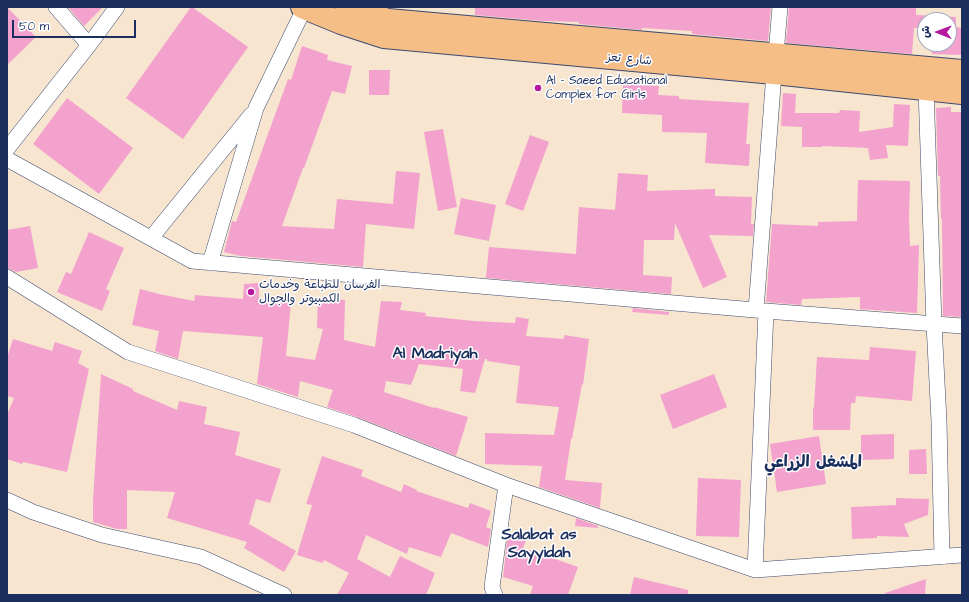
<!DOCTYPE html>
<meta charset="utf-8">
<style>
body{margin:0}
#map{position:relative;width:969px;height:602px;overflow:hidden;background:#f7e5cf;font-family:"Architects Daughter","Playpen Sans Arabic",sans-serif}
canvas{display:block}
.frame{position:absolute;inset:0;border:8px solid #1b2f5e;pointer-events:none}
.north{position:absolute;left:917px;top:12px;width:40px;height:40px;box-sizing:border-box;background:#fff;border:1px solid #a4acbf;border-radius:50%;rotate:271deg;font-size:11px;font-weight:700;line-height:16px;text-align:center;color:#1b2f5e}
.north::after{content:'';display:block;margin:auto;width:14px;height:18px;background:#b5179e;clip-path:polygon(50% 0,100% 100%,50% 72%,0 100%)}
.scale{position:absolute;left:12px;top:20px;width:124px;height:18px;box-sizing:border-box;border:2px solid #1b2f5e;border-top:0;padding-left:5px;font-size:12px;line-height:14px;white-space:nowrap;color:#1b2f5e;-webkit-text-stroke:3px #fff;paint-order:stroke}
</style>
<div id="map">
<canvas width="969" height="602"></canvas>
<div class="frame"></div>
<div class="north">ش</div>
<div class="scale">50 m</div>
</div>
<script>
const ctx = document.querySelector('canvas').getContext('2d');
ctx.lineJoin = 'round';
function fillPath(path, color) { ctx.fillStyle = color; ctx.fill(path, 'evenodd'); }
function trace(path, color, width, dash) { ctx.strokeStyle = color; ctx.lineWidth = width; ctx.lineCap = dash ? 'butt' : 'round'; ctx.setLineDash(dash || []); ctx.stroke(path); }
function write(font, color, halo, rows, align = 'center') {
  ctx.font = font + ' "Architects Daughter","Playpen Sans Arabic",sans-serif'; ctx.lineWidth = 3; ctx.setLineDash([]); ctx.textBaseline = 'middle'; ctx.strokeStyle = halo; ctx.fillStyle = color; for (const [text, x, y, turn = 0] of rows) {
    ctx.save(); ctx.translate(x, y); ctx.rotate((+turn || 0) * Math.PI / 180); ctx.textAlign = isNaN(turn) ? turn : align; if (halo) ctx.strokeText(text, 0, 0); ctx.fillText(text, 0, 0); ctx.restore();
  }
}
fillPath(new Path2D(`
 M7,7L36,37L7,65Z
 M68,7H103L84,26Z
 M191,7H192L248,47L183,139L126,98Z
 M475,7H771L768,41L692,34V31L642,28V30L579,24V22L543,21L475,15Z
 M789,7H916V15L956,17V27L962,28V55L932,54L931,44H949V20H925V28H914L912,54L786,43Z
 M302,46L328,55L327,60L352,66L345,94L332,91L304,168H303L282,226L334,229L337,199L393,204L396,171L420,173L414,229L366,224L363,267L241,256L224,252L232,221L236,222L288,79L291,80Z
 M369,70H390L389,95H369Z
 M623,84L659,86L658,95L679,96V99L749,103L746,144H750L749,166L705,163L707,133L662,132V115L622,113Z
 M783,93L796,94L795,113H839L840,110L860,111L859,132L893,127L894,104L910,105L908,146L886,145L888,158L870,160L868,148L822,146V147H802V127L781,126Z
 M67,98L133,148L99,194L33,144Z
 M951,107V112H962V317L943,316L942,219H941L940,176H938L936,108Z
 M443,129L457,207L438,211L424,132Z
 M530,135L549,142L523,211L505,204Z
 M618,173L648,175L647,191L715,189V196L752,197L751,224H754L753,236L709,235L727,277L703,288L675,223L674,240H644L643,275L672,277L671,294L486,278L489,247L576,254L579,207L615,210Z
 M858,180L910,181L909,218L910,246L919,245L917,313L860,309V297L802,299L801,305L766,302L772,224L818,226V222L857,221Z
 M461,198L496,205L489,241L454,234Z
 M30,226L38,268L16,272L7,268V230Z
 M89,232L124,248L106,289L110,291L102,311L57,292L66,272L71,274Z
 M259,283V300L291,303L286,356L315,360L323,329L317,328L318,299L345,300L344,340L375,347L381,301L402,302L400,310L426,313L425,316L474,321L515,323L516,317L529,319L526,336L564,339V335L589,339L583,385L582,384L572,439H571L565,480L602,483L600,508L539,487L542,466L485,464V433L554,435L559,407L516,403L520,366L487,361V359H485L475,393L460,391L463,369L419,364L411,385L386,381L384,392L434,408V407L468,417L456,456L357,417L327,407L333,390L300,381L298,397L257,384L263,337L183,331L178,359L155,351L159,331L132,325L140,289L159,294L194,301L195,295L243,299L244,284Z
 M633,308L669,312V315L632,312Z
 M13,339L52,351L55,342L82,351L78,363L89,369L67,472L23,462L22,464L7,459V415L14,398L7,396V358Z
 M870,347L916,351L912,401L856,396L855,403H851L850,430H813V407L814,408L817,357L869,360Z
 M101,374L133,389V391L177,410L179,401L207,407L204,424L240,432L235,455L281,469L270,503L256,499L249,524L296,551L284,572L244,548L247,542L167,518L175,492L127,490V529H117L93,522V500Z
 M714,374L727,407L673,429L660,395Z
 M894,434V459L861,460V435Z
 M819,436L826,484L777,492L770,444Z
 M926,449L927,474H909V450Z
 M322,456L363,470L361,476L401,492L404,484L417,490L416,491L468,508L470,503L491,511L486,527L491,529L488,547L451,533L441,557L409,547L407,554L366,535L357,559L390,577L400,556L435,573L426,595H337L349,573L324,560L323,563L297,555L312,505L306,504Z
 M698,478L741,480L739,537L696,536Z
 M896,498L929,499L928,515L904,524L909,537L877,536V538L852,539L851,507L896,505Z
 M576,518L598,526V528L575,526Z
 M508,534L526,540L523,548L578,567L568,595H530L533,586L503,577Z
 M634,577L688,590V595H630Z
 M926,579L925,595H885V593Z`), '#f2a2cd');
const minor = new Path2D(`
 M56,7L89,45
 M776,54L780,7
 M926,89L934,324L939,421L942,557
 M7,149L89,45L117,7
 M7,159L192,261L766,311L962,326
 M151,238L251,115
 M210,263L256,108L305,7
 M7,277L128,352L354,425L506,485L755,570L962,555
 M756,310L774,73
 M7,500L33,512L102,535L201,557L284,595
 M755,570L766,311
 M495,595L492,587L506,485`);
const primary = new Path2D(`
 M302,7L341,23L384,37L774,73L962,93
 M346,7L388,20L962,71`);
trace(minor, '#3c4a6f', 16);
trace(primary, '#3c4a6f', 24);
trace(minor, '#fff', 15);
trace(primary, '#f6be87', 22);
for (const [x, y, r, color] of [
 [538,88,4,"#b5179e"],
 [251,292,4,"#b5179e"]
]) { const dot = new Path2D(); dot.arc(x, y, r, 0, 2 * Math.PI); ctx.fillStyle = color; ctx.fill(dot); trace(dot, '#fff', 1.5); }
write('12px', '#1b2f5e', '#fff', [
 ["شارع تعز",629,60,5]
]);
write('12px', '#1b2f5e', '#fff', [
 ["Al - Saeed Educational",546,81],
 ["Complex for Girls",546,95],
 ["الفرسان للطباعة وخدمات",259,285],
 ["الكمبيوتر والجوال",259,299]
], 'left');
write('bold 16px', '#1b2f5e', '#fff', [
 ["Al Madriyah",435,355],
 ["المشغل الزراعي",813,464],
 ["Salabat as",539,536],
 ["Sayyidah",539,554]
]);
</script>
